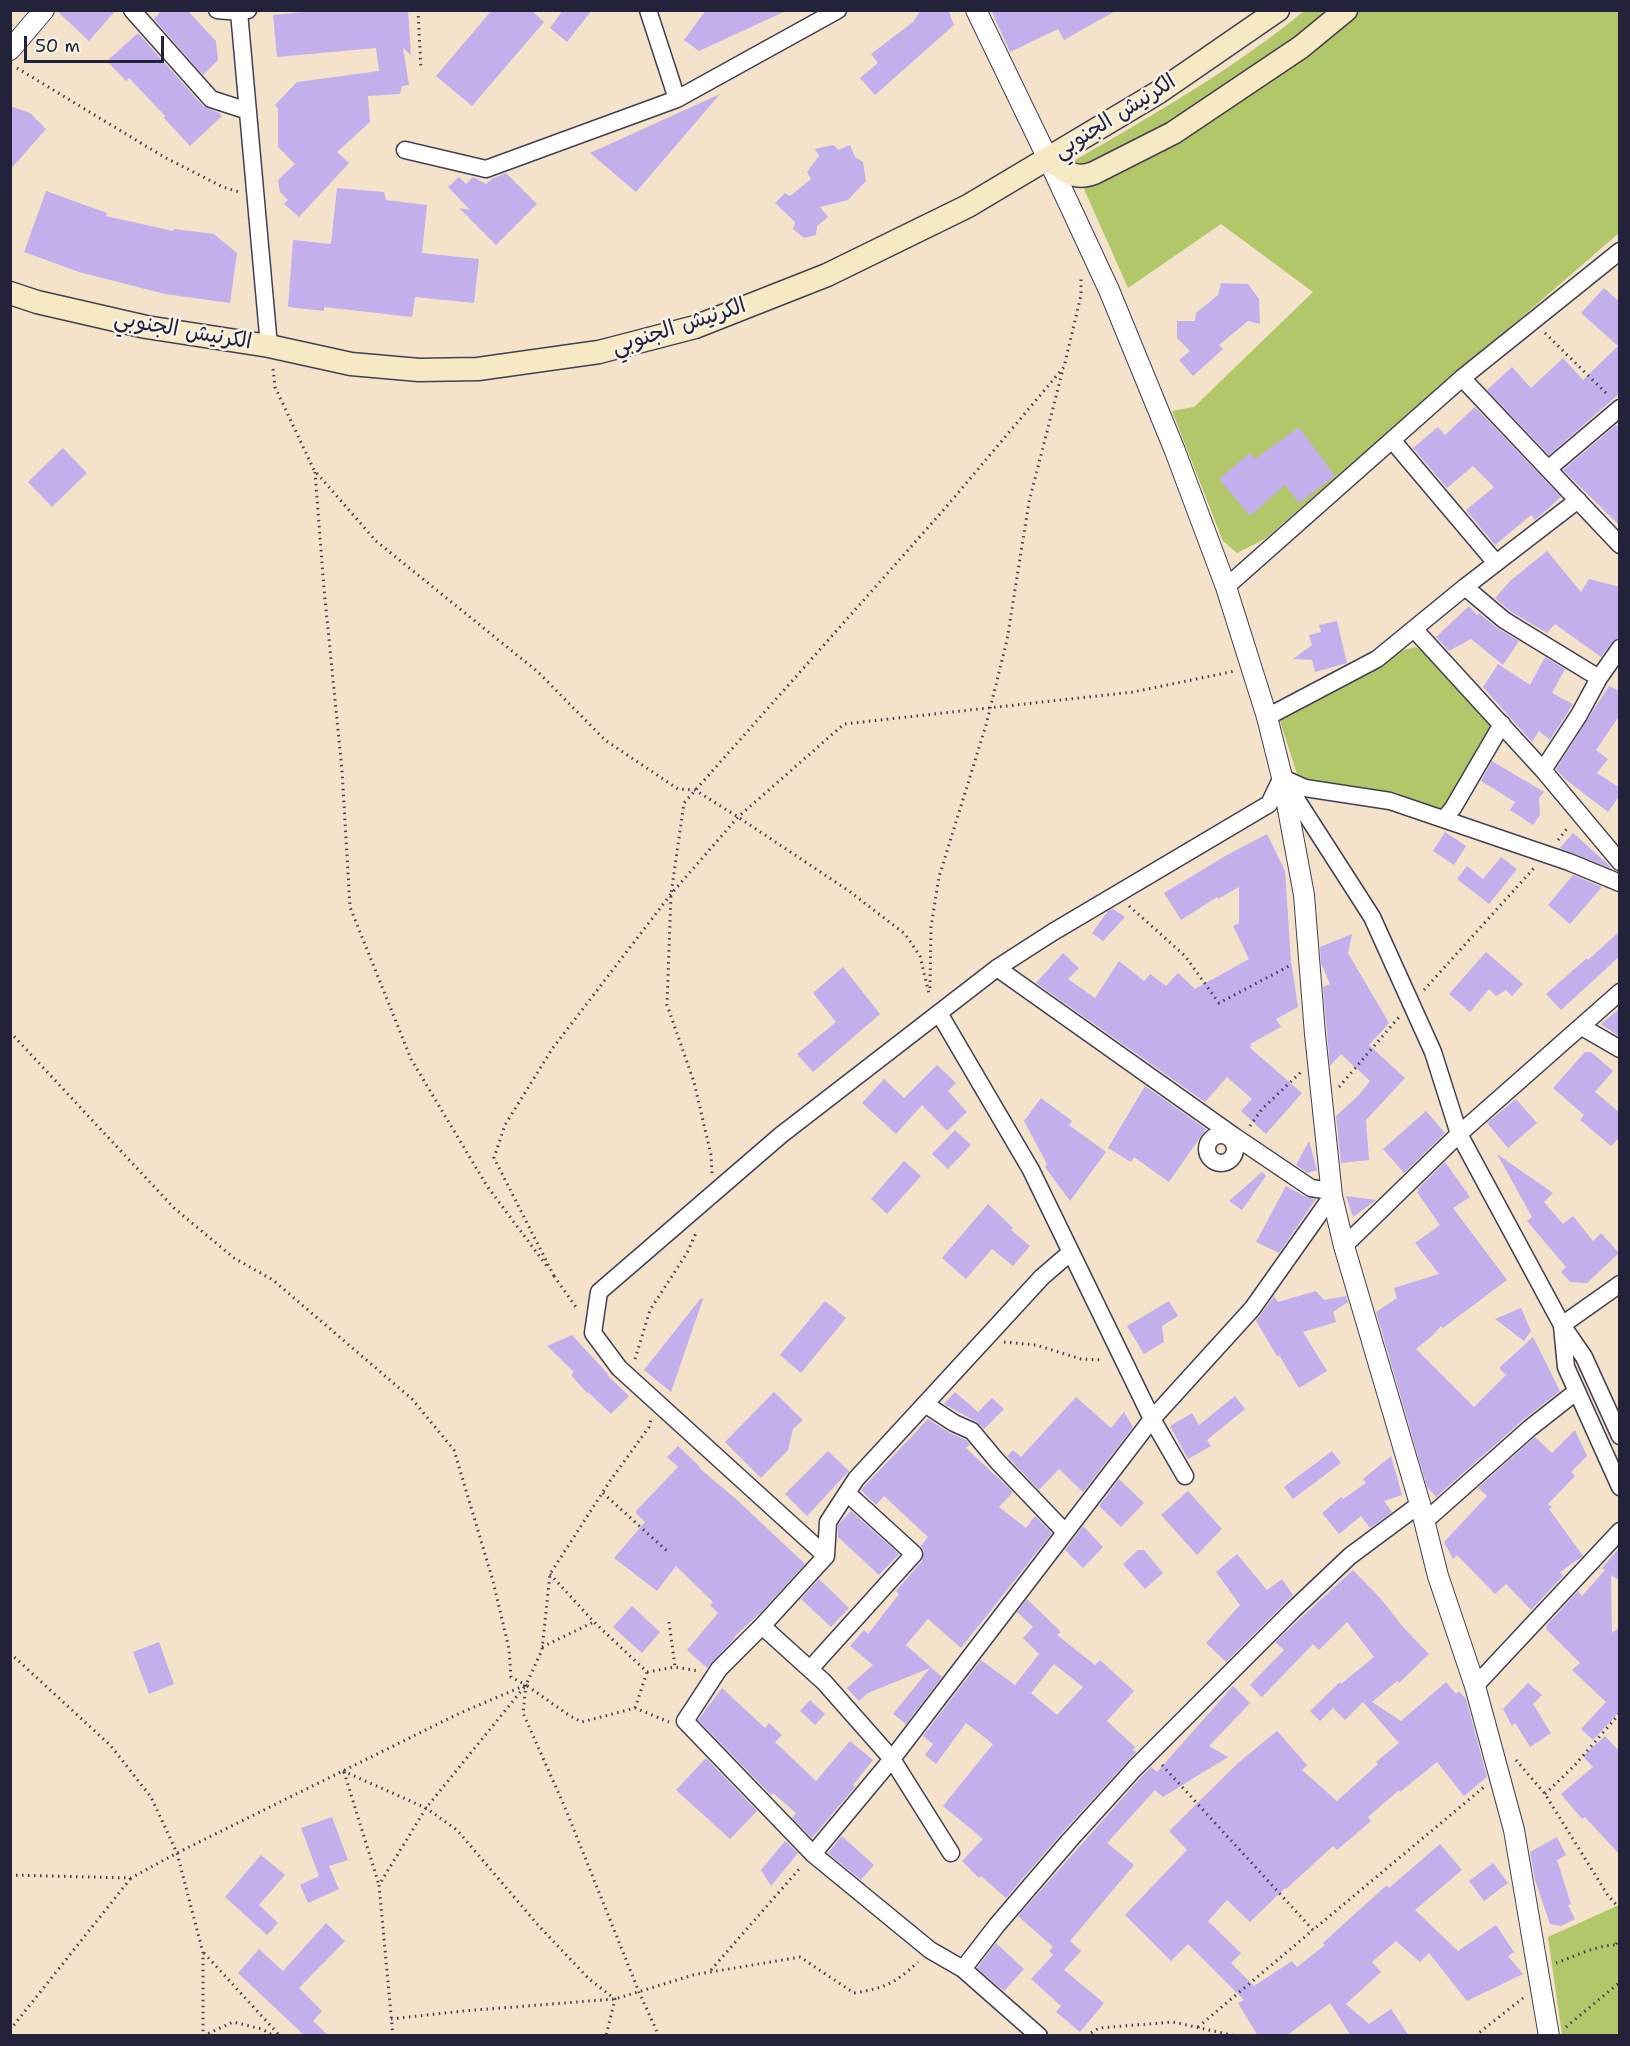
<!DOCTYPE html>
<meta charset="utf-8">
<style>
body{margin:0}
#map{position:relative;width:1630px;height:2046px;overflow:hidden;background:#f5e2cb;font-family:"Shantell Sans",sans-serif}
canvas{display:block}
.frame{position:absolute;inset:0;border:12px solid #22223b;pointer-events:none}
.scale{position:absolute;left:24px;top:36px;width:140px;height:27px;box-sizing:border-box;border:3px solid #22223b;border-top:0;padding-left:8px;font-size:18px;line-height:21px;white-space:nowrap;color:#22223b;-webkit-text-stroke:4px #f7f3e8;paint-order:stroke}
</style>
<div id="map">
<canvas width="1630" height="2046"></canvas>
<div class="frame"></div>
<div class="scale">50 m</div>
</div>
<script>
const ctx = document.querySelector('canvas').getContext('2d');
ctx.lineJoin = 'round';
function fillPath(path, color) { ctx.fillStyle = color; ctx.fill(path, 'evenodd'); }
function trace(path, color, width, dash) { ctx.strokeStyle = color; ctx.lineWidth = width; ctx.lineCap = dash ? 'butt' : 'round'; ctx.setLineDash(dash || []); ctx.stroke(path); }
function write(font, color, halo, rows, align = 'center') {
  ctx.font = font + ' "Shantell Sans","Playpen Sans Arabic",sans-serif'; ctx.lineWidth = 5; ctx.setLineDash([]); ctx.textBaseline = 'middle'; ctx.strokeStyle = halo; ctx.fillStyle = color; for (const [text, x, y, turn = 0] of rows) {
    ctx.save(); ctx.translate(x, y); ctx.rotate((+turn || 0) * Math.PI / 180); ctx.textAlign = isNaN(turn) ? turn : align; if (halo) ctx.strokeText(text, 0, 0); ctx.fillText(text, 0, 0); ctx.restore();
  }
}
fillPath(new Path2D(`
 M1304,11H1619V233L1265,539L1237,553L1223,541L1172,411L1194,407L1313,292L1221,224L1128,288L1072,162C1151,116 1234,69 1304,11Z
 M1415,647L1424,651L1494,728L1445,808H1434L1395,792L1314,784L1304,781L1297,774L1280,721L1354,681L1395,652Z
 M1619,1905V2035H1562L1548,1937Z`), '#b2c66a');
fillPath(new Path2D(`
 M56,10H116L89,41Z
 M162,10H187L216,41L218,60L203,75L154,19Z
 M304,10H408L411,55L403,48L409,85L402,86L400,94L368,96L370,122L337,152L349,163L299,217L284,204L288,200L280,192L278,180L295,164L278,147V109L275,105L297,82L379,71L376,48L277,57L273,15L304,12Z
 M492,10H531L544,22L472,106L436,76Z
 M563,10H592L567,42L550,28Z
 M706,10H788L699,51L684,40Z
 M921,10H948L954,25L875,95L860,78L878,63L871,54L913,22Z
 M991,10H1117L1064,40L1058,29L1010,52Z
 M138,33L203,106L219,113L222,116L190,146L164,118L165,116L129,78L126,81L107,61Z
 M720,94L636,192L590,153Z
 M10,106L30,113L46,129L10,170Z
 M833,145L839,150L850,145L855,157L863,162L866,181L848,200L820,207L828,217L817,226L816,235L804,238L793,229L795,222L775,203L785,193L790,196L811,179L807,172L819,156L815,149Z
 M506,173L537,204L496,245L459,208L470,210L448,187L459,177L466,184L473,177L486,184L493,178Z
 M337,188L384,192L386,200L427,205L422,253L479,259L474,303L415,297L412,317L324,307V311L288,307L293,240L331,244Z
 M46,191L107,213L106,216L173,231L174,229L214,234L237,253L230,303L165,294L79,272L24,252Z
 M1221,283L1248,284L1259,299L1260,324L1248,321L1219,345L1223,349L1193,376L1179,360L1190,351L1177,338V321H1195L1196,313L1218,295Z
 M1604,288L1620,302V393L1549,455L1487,390L1512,367L1531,388L1563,358L1583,380L1618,346L1581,313Z
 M1475,407L1561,497L1535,520L1531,515L1495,545L1466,510L1494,487L1473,466L1447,488L1413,448L1438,427L1445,435Z
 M1616,425L1620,429V526L1563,470Z
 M1299,427L1335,476L1299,503L1285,485L1250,516L1219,479L1250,453L1255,459Z
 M63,448L87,473L52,507L28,482Z
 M1547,551L1581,592L1589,579L1620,587V638L1612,642L1601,657L1555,624L1547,633L1510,611L1495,598L1510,581Z
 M1469,606L1477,615L1479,613L1497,628L1519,641L1503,665L1471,639L1449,651L1436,637Z
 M1337,621L1347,663L1315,672L1312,660L1293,659L1312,645L1309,635L1321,632L1319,625Z
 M1545,657L1565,669L1552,693L1573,704L1550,740L1539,731L1532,742L1483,687L1498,664L1530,685Z
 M1609,686L1620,691V715L1596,750L1608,759L1597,773L1620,788V795L1608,812L1565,779L1556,769Z
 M1492,761L1544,792L1539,798L1540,815L1533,825L1510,810L1515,802L1481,781Z
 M1445,832L1466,846L1454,865L1433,851Z
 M1573,833L1611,867L1610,868L1560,848Z
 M1267,834L1285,871L1291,961L1298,1007L1276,1019L1281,1027L1250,1044L1252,1046L1249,1047L1302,1093L1266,1134L1241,1111L1252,1099L1227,1077L1205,1102L1036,983L1063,953L1079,968L1068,979L1095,998L1119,961L1144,981L1150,974L1166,986L1178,973L1195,989L1249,959L1233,926L1239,923V887L1218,899L1217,897L1181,920L1164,893L1227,855Z
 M1501,857L1517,869L1489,904L1457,879L1467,866L1483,879Z
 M1573,875L1602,887L1570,924L1548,905Z
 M1113,909L1125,917L1103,941L1092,933L1108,911Z
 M1620,931V956L1561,1010L1546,994L1587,958L1588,960Z
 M1352,934L1348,953L1389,1023L1369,1045L1405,1078L1366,1120L1369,1160L1341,1163L1336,1116L1358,1096L1370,1081L1341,1054L1330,1066L1323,987L1330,984L1321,963L1320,947Z
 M1486,952L1523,984L1512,996L1506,990L1496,996L1489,989L1470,1012L1449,994Z
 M843,967L880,1014L813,1072L797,1054L836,1022L813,993Z
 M1620,1008V1037L1601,1024Z
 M1585,1052H1591L1613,1071L1595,1092L1620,1113V1137L1611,1146L1580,1120L1584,1115L1553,1088Z
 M937,1065L956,1083L948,1091L967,1112L947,1131L922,1105L896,1134L862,1103L884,1079L904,1098Z
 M1145,1086L1206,1129L1169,1182L1134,1157L1131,1162L1108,1148Z
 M1041,1098L1072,1121L1069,1125L1106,1152L1070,1201L1045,1167L1047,1164L1024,1121Z
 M1516,1099L1537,1123L1508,1148L1487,1123Z
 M1426,1111L1445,1133L1404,1173L1383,1149Z
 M955,1130L971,1145L948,1169L932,1154Z
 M1309,1141L1317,1170L1308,1173L1296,1165Z
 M1497,1154L1553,1193L1544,1202L1563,1224L1573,1216L1593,1241L1601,1233L1619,1253L1587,1283L1570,1282L1561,1272L1566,1267L1527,1221L1532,1217Z
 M904,1161L921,1176L887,1214L871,1199Z
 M1445,1162L1470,1197L1453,1208L1507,1280L1443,1328L1441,1326L1433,1335L1416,1349L1474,1407L1506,1375L1499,1368L1533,1337L1560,1391L1523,1420L1436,1497L1427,1487L1376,1312L1397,1298L1394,1288L1439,1274L1415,1243L1440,1225L1417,1192L1419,1191L1418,1189Z
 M1262,1172L1266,1176L1242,1210L1229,1201Z
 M1286,1186L1306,1197L1316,1199L1279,1253L1256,1242Z
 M1346,1196L1376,1200L1353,1217Z
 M988,1204L1013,1228L1011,1230L1030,1246L1013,1266L992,1249L966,1279L942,1258Z
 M1316,1291L1324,1300L1346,1296L1348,1302L1333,1312L1336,1322L1303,1332L1327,1371L1299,1388L1279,1355L1277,1356L1256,1321L1274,1296L1278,1302Z
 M701,1298L703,1299L671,1392L644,1370Z
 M825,1301L846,1318L801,1373L780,1355Z
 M1169,1301L1178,1316L1162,1326L1164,1342L1144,1354L1127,1326Z
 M1521,1308L1531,1331L1524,1341L1495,1319Z
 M572,1335L608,1374L607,1375L629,1396L611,1414L588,1392L587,1393L571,1375L574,1372L547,1346Z
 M774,1392L803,1420L793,1429L788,1450L761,1478L725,1442Z
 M955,1392L978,1412L992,1398L1004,1409L984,1429L977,1422L944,1404Z
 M1235,1396L1245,1409L1207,1440L1211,1446L1188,1459L1170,1426L1192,1413L1199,1425Z
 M1076,1397L1111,1428L1124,1412L1133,1427L1083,1492L1059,1469L1039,1490L1007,1456L1013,1450L1021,1457Z
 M928,1419L948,1432L966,1440L970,1445L966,1448L1013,1492L999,1507L1026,1528L1035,1516L1052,1533L961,1648L928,1619L906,1645L942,1677L906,1724L893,1714L930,1668L868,1693L859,1701L847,1688L873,1665L850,1646L864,1630L868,1634L899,1594L896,1591L922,1561L924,1551L921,1546L928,1537L884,1496L876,1505L861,1490Z
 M1575,1430L1587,1456L1571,1472L1575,1476L1548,1504L1552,1507L1549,1509L1583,1556L1560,1572L1563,1576L1531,1610L1506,1584L1495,1594L1457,1555L1453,1559L1444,1542L1487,1496L1478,1488L1535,1437L1552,1453Z
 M678,1446L700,1467L699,1468L736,1499L805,1564L760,1613L734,1637L735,1638L707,1668L687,1650L718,1613L710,1605L713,1602L676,1566L657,1591L614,1558L645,1522L635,1512L678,1467L667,1457Z
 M828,1451L849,1471L807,1516L785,1494Z
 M1332,1451L1341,1463L1293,1499L1284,1487Z
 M1391,1456L1402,1495L1384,1501L1392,1512L1370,1528L1361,1516L1339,1534L1322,1513L1341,1497L1343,1499L1366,1483L1363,1479Z
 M1119,1479L1144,1503L1121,1527L1099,1506Z
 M1188,1491L1222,1529L1197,1555L1161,1515Z
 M851,1511L899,1554L879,1575L838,1537V1525Z
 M1083,1526L1103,1547L1083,1568L1065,1550Z
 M1620,1547V1581L1611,1575L1612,1633L1620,1627V1716L1617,1714L1593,1740L1581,1729L1606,1702L1572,1670L1580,1663L1546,1629L1547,1627L1546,1626L1578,1591L1582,1596L1605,1570L1602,1568Z
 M1138,1550H1144L1163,1573L1145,1589L1123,1564Z
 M1237,1554L1267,1590L1282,1579L1293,1595L1226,1662L1206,1643L1240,1605L1216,1572Z
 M1353,1570L1381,1599L1403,1627L1429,1654L1399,1683L1397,1681L1372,1702L1401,1721L1446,1682L1456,1694L1459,1691L1466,1699L1487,1777L1464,1796L1437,1762L1400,1792L1399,1790L1368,1817L1371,1821L1337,1850L1333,1846L1286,1889L1285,1888L1250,1922L1227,1900L1208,1921L1241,1953L1231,1963L1254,1986L1292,1961L1297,1967L1325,1945L1323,1943L1348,1920L1387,1885L1389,1888L1440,1844L1462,1870L1415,1910L1458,1951L1496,1925L1514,1952L1508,1956L1523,1974L1467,2001L1429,1953L1420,1962L1396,1941L1372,1962L1381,1972L1346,2004L1369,2024L1391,2009L1409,2036H1351L1330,2003L1286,2036H1258L1238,2003L1244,2000L1188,1944L1171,1961L1125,1915L1187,1850L1169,1831L1238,1763L1277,1731L1307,1765L1302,1770L1337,1801L1378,1764L1376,1762L1399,1743L1363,1702L1345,1720L1333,1708L1320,1721L1310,1711L1340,1682L1341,1684L1374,1657L1347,1622L1319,1650L1313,1644L1262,1697L1250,1685L1284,1650L1275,1642Z
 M819,1579L849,1608L831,1627L801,1599Z
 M1027,1599L1061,1632L1057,1635L1095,1665L1100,1660L1134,1691L1107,1721L1135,1747L1133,1750L1136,1752L1061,1834L1006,1898L981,1876L979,1878L962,1861L983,1839L943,1806L993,1744L966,1723L936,1764L925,1755L933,1744L923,1736L981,1660L1015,1685L1039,1654L1023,1638L1033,1627L1017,1612ZM1054,1664L1083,1687L1057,1715L1031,1693Z
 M632,1606L660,1632L642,1653L613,1627Z
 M159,1642L174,1684L149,1694L133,1652Z
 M1528,1683L1542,1695L1533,1704L1551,1733L1530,1747L1515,1723L1512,1726L1503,1709Z
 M1233,1686L1250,1703L1209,1746L1228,1757L1163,1797L1155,1790L1107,1843L1134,1865L1070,1941L1081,1951L1064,1970L1104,2003L1080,2032L1056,2012L1061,2006L1031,1979L1053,1955L1049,1951L1053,1947L1018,1916L1143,1775L1151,1767L1157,1772Z
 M722,1688L765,1728L769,1723L782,1735L775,1742L816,1781L850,1741L873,1760L853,1785L855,1787L812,1838L792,1818L796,1813L773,1793L771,1795L698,1720Z
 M810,1700L825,1714L815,1725L800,1711Z
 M1605,1736L1620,1752V1855L1585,1817L1582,1819L1561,1794L1593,1767L1583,1756Z
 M706,1758L757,1811L730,1839L676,1790Z
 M332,1817L348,1860L329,1866L339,1889L308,1903L300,1885L319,1876L301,1828Z
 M842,1836L874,1865L861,1880L828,1853Z
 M1557,1837L1566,1855L1557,1860L1571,1904L1568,1905L1575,1919L1561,1926L1550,1924L1535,1880L1530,1852Z
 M785,1841L798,1853L771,1886L761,1870Z
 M261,1855L285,1875L259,1905L278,1923L267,1935L225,1897Z
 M1493,1863L1508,1883L1484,1901L1469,1881Z
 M326,1923L345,1941L299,1988L322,2011L313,2021L329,2036H305L238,1973L259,1949L283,1971Z
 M996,1943L1024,1969L1004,1991L977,1968Z`), '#c2afec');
const minor = new Path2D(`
 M132,10L211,99L248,111
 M217,10L239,12
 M248,10L239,12L269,346
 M648,10L677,99
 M405,150L486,169L677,99L838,10
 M1462,378L1620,545
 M1392,440L1496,563
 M1548,469L1620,408
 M1226,587L1462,378L1620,251
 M1465,587L1504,620L1599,678
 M1414,629L1543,770L1620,862
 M1267,717L1377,659L1465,587L1578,500
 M1543,770L1579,715L1599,678L1620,648
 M1283,778L1305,788L1390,801L1569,862L1620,883
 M1284,780L1372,917L1433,1052L1459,1134L1562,1325L1584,1357L1620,1436
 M1444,819L1453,808L1502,724
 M997,968L1234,1136L1311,1188L1331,1191
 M939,1013L1031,1170L1152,1419L1185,1476
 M1582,1027L1620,1049
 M1207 1149a14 14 0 1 1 28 0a14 14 0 1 1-28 0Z
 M1344,1246L1459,1134L1620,992
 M1562,1325L1620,1284
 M1562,1326L1566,1367L1620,1487
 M925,1404L954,1423L972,1431L997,1461L1065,1532
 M1424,1522L1530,1428L1577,1391
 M826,1556L619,1368L593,1333L599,1292L781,1135L997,968L1053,932L1269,804L1282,777
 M762,1626L719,1669L685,1721L813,1854L892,1759L1152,1419L1252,1309L1332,1196
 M810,1669L914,1554L847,1493
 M1475,1686L1620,1531
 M951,1853L892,1759L824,1682L762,1626L826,1556L828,1522L856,1479L1042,1277L1071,1252
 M813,1854L930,1950L963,1969L1039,2036
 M963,1969L997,1925L1069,1841L1135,1768L1293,1610L1350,1556L1420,1504`);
const tertiary = new Path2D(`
 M976,10L1048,159L1109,290L1175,451L1226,587L1267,717L1282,777L1304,895L1315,1034L1332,1196L1344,1246L1420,1504L1438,1576L1475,1686L1514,1830L1549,2036
 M10,50L44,10`);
const secondary = new Path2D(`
 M1048,159C1065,170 1073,181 1094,173L1173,133L1301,47L1346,10
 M10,293L37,302L146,327L269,346L351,364L419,370L478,369L599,352L695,327L827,275L968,206L1159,92L1278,10`);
trace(minor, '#423f51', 19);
trace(tertiary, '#423f51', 22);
trace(secondary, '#423f51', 25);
trace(new Path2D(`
 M418,10L421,70
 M17,68L164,157L223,187L239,192
 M1545,333L1609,396
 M273,369L275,387L314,470L376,541L538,672L605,740L678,789L695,790L738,817L849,891L905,934L920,956L929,994
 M315,472L324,589L342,770L350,907L411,1059L487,1186L549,1269
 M1558,840L1569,826
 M1129,906L1185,956L1219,1003L1291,965
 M930,988L931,927L939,877L986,725L1007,640L1029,502L1063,369
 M1424,990L1534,868
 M10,1032L174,1208L234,1258L273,1280L412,1399L454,1450L493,1581L509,1649L511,1677L526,1685L523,1713L566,1810L639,1992L659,2036
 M1339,1087L1399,1017
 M1250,1126L1262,1109L1301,1072
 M712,1173L711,1155L694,1082L667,1005L671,894L684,803L947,506L1064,367L1081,295V276
 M554,1276L494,1158L505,1125L552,1049L671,894L738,817L844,724L1133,692L1235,671
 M554,1276L578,1310
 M1004,1342L1036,1345L1081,1359L1103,1360
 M635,1359L650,1310L687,1253L696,1233
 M603,1493L668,1552
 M550,1574L594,1622L647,1672L675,1667L699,1671
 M669,1622L675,1667
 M542,1647L594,1622
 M10,1653L111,1746L151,1797L177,1853L203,1953V2036L233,2022L262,2029L274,2036
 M635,1708L647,1672
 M1516,1760L1545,1794L1607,1894L1620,1909
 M1162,1765L1313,1930L1484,1787
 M343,1771L426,1808L457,1830L538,1925L589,1979L615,1999L606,2036
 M344,1772L379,1885
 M1545,1794L1574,1766L1620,1713
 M10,1875L131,1878L177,1853L460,1713L526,1685L542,1650L550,1574L610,1481L649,1427L651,1419
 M1616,1944L1620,1939
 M204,1953L280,2036
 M1556,1963C1571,1958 1605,1941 1620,1946
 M711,1970L801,1867
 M391,2019L463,2011L615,1999L693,1975L800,1957L854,1993C885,1988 894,1984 918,1962
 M1198,2027L1313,1930
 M1566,2027L1620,1982
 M10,2030L131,1878
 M393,2036L379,1885L426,1808L526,1685L570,1716L582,1722L635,1708L669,1722
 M1086,2036L1099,2028L1173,2022L1236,2036
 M1475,2036L1523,1998`), '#423f51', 3, [1.5, 4.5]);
trace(minor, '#fff', 16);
trace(tertiary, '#fff', 20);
trace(secondary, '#f7e9c3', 22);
write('22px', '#22223b', '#f7f3e8', [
 ["الكرنيش الجنوبي",1115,117,-32],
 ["الكرنيش الجنوبي",679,327,-18],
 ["الكرنيش الجنوبي",183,331,10]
]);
</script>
